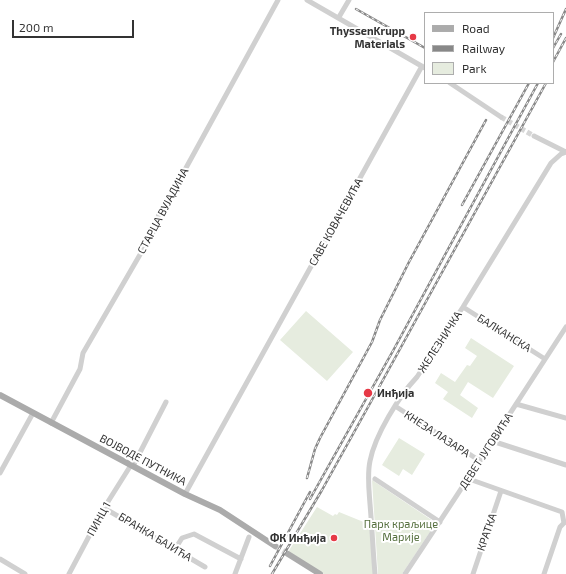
<!DOCTYPE html>
<meta charset="utf-8">
<style>
body{margin:0}
#map{position:relative;width:566px;height:574px;overflow:hidden;background:#fff;font-family:"Exo 2",sans-serif}
canvas{display:block}
.legend{position:absolute;left:424px;top:12px;width:130px;height:72px;box-sizing:border-box;background:#fff;border:1px solid #adadad;margin:0;padding:5px 7px;list-style:none;font-size:12px;color:#333}
.legend li{display:flex;align-items:center;gap:8px;height:20px}
.legend b{width:20px;border:1px solid #adadad}
.scale{position:absolute;left:12px;top:20px;width:122px;height:18px;box-sizing:border-box;border:2px solid #333;border-top:0;padding-left:5px;font-size:12px;line-height:14px;white-space:nowrap;color:#333;-webkit-text-stroke:3px #fff;paint-order:stroke}
</style>
<div id="map">
<canvas width="566" height="574"></canvas>
<ul class="legend">
<li><b style="height:5px;background:#ababab"></b>Road</li>
<li><b style="height:5px;background:#888"></b>Railway</li>
<li><b style="height:11px;background:#e6ecdf"></b>Park</li>
</ul>
<div class="scale">200 m</div>
</div>
<script>
const ctx = document.querySelector('canvas').getContext('2d');
ctx.lineJoin = 'round';
function fillPath(path, color) { ctx.fillStyle = color; ctx.fill(path, 'evenodd'); }
function trace(path, color, width, dash) { ctx.strokeStyle = color; ctx.lineWidth = width; ctx.lineCap = dash ? 'butt' : 'round'; ctx.setLineDash(dash || []); ctx.stroke(path); }
function write(font, color, halo, rows, align = 'center') {
  ctx.font = font + ' "Exo 2",sans-serif'; ctx.lineWidth = 4; ctx.setLineDash([]); ctx.textBaseline = 'middle'; ctx.strokeStyle = halo; ctx.fillStyle = color; for (const [text, x, y, turn = 0] of rows) {
    ctx.save(); ctx.translate(x, y); ctx.rotate((+turn || 0) * Math.PI / 180); ctx.textAlign = isNaN(turn) ? turn : align; if (halo) ctx.strokeText(text, 0, 0); ctx.fillText(text, 0, 0); ctx.restore();
  }
}
fillPath(new Path2D(`
 M306,311L353,352L327,381L280,340Z
 M471,338L514,366L493,398L468,382L460,395L478,408L472,418L443,399L448,392L435,383L441,373L455,382L467,365L470,366L477,356L465,348Z
 M399,438L425,454L412,475L403,469L399,476L382,465Z
 M372,480L436,523L402,574H378Z
 M317,507L333,516L335,514L337,515L339,512L371,525L374,574H324L288,552Z`), '#e6ecdf');
trace(new Path2D(`
 M501,117L534,136`), '#d6d6d6', 5, [5, 2.5]);
trace(new Path2D(`
 M275,546L288,554`), '#d6d6d6', 6, [6, 3]);
trace(new Path2D(`
 M307,0L425,68
 M339,17L349,0
 M450,83L501,117
 M534,136L566,152
 M463,307L545,359
 M516,404L566,418
 M395,406L480,461
 M51,423L80,369L83,353L156,227L159,213L164,208L278,0
 M492,441L566,465
 M133,466L166,402
 M0,473L33,413
 M375,479L440,522
 M469,479L562,512L564,523
 M185,494L422,66
 M104,508L205,567
 M175,549L182,538L194,534L241,559
 M0,559L25,574
 M69,574L104,508L131,465
 M235,574L249,537
 M375,574C373,551 372,527 370,504C369,490 367,475 370,461C375,435 399,396 417,377L463,307L551,163L561,154L566,152
 M405,574C460,492 512,410 566,327
 M473,574L501,491
 M544,574L560,527L564,523`), '#d0d0d0', 5);
trace(new Path2D(`
 M0,395L185,494L220,510L275,546
 M288,554L320,574`), '#ababab', 6);
const rail = new Path2D(`
 M356,9L425,48
 M553,38L566,9
 M553,48L561,34
 M553,62L566,38
 M462,205L529,83
 M307,478L315,449L320,438L372,342L380,320L409,262L486,120
 M310,499L394,349L538,83
 M270,566L310,492
 M272,574L322,490L378,389L546,83`);
trace(rail, '#888', 2.5);
trace(rail, '#fff', 1, [3]);
for (const [x, y, r, color] of [
 [413,37,4,"#e63946"],
 [368,393,5,"#e63946"],
 [334,538,4,"#e63946"]
]) { const dot = new Path2D(); dot.arc(x, y, r, 0, 2 * Math.PI); ctx.fillStyle = color; ctx.fill(dot); trace(dot, '#fff', 1.5); }
write('bold 11px', '#333', '#fff', [
 ["ThyssenKrupp",405,31],
 ["Materials",405,44],
 ["Инђија",377,393,"left"],
 ["ФК Инђија",326,538]
], 'right');
write('11px', '#333', '#fff', [
 ["СТАРЦА ВУЈАДИНА",163,211,-62],
 ["САВЕ КОВАЧЕВИЋА",336,222,-61],
 ["БАЛКАНСКА",504,333,32],
 ["ЖЕЛЕЗНИЧКА",440,342,-57],
 ["КНЕЗА ЛАЗАРА",437,434,33],
 ["ДЕВЕТ ЈУГОВИЋА",486,451,-57],
 ["ВОЈВОДЕ ПУТНИКА",143,460,28],
 ["ПИНЦ 1",99,519,-61],
 ["КРАТКА",487,532,-71],
 ["БРАНКА БАЈИЋА",155,537,31]
]);
write('11px', '#56703f', '#fff', [
 ["Парк краљице",401,524],
 ["Марије",401,537]
]);
</script>
